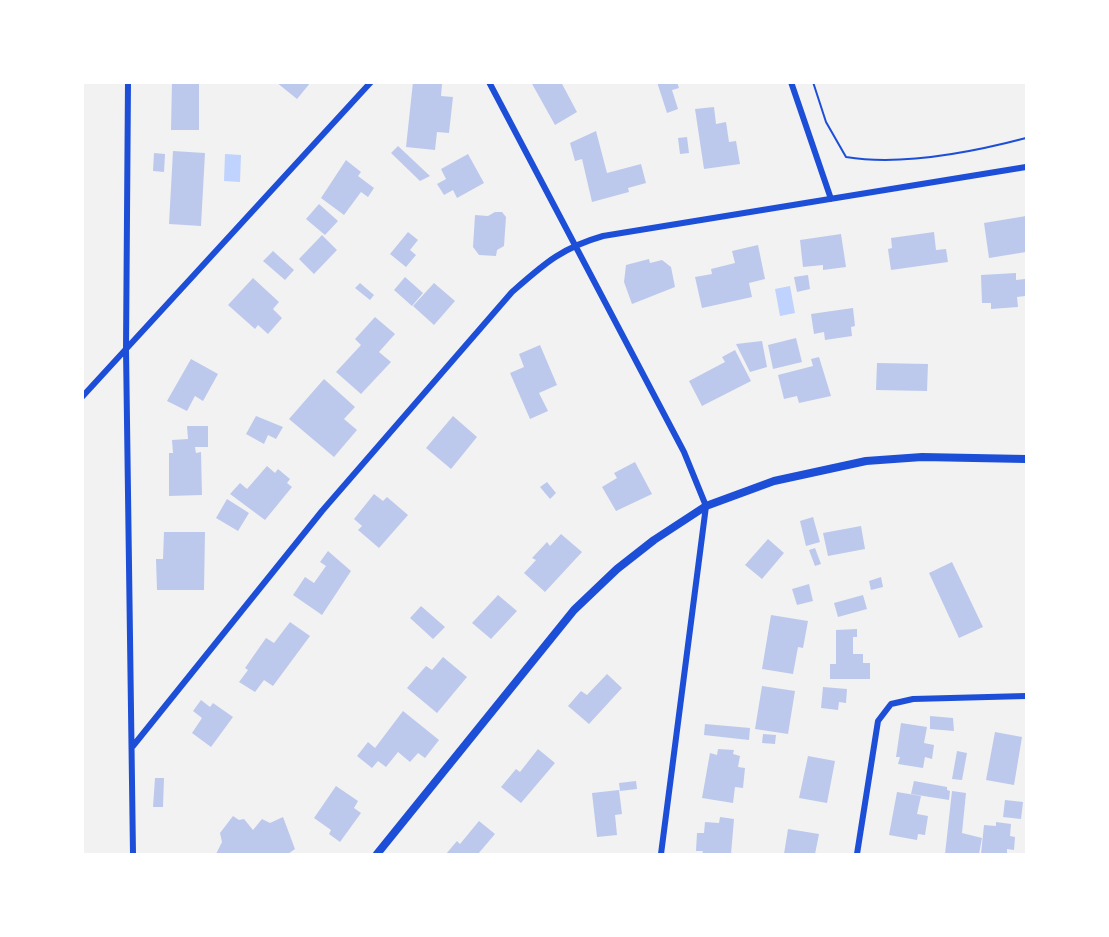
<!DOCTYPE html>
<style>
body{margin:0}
#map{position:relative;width:1109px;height:937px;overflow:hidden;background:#f2f2f2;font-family:"IBM Plex Sans",sans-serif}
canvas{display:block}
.frame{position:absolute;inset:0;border:84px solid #fff;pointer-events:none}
</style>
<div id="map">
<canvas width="1109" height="937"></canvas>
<div class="frame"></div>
</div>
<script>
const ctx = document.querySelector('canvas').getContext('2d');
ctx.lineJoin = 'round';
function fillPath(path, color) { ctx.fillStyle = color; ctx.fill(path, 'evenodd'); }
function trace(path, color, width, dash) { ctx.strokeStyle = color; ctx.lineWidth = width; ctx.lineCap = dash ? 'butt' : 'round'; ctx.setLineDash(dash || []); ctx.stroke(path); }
fillPath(new Path2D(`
 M225,154L241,155L240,182L224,181Z
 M790,286L795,313L780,316L775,289Z`), '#bfd3fe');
fillPath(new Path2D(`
 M172,82L199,83V130H171Z
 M276,82H311L297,99Z
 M413,82L442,84L441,96L453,97L449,133L437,132L435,150L406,147Z
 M531,82H561L577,112L555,125Z
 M657,82H677L679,88L672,90L678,109L667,113Z
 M714,107L716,124L726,122L729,142L736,141L740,164L704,169L695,109Z
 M596,131L607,173L641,164L646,183L628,188L629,192L592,202L582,159L575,161L570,143Z
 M687,137L689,153L680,154L678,138Z
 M398,146L430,176L420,181L391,153Z
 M173,151L205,153L201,226L169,224Z
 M154,153L165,154L164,172L153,171Z
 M468,154L484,183L457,198L453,190L444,195L437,184L446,179L441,169Z
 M346,160L361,172L358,176L374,188L368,197L361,192L344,215L321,198Z
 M319,204L338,221L325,235L306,219Z
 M495,212H502L506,217L504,246L497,250L496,256L479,255L473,247L475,215L488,216Z
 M1026,216V252L989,258L984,223Z
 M408,232L418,240L410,250L416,255L406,267L390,254Z
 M934,232L936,250L946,249L948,262L891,270L888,249L892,248L891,238Z
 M841,234L846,267L823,270V265L803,267L800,240Z
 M322,235L337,250L314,274L299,259Z
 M758,245L765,279L749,283L752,297L702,308L695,277L712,274L711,269L735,263L732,251Z
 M273,251L294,270L285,280L263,261Z
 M649,259L650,263L662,260L671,267L675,287L632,304L624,282L626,265Z
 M1016,273V280L1025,279V296L1017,297L1018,307L991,309V303H982L981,275Z
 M808,275L810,289L797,292L794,277Z
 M405,277L423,293L412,306L394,290Z
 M253,278L279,302L273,309L282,318L268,334L258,325L255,329L228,305Z
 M360,283L374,295L370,300L355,288Z
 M434,283L455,301L434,325L413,306Z
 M853,308L855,326L851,327L852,336L825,340L824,332L814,334L811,314Z
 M375,317L395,334L379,352L391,362L361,394L336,372L361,345L355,339Z
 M796,338L802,362L773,369L768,345Z
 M762,341L767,367L750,372L736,344Z
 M540,345L557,385L539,393L548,411L530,419L510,373L524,367L519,354Z
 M735,350L751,381L702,406L689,381L725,362L722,357Z
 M819,357L831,396L799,403L797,396L784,399L778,375L813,366L811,359Z
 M191,359L218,374L203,401L195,396L187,411L167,401Z
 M877,363L928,364L927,391L876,390Z
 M324,379L355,407L344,419L357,430L334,457L289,419Z
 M256,416L283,427L276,439L268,435L264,444L246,434Z
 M453,416L477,437L451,469L426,448Z
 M187,426H208V447H195L196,453L201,452L202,495L169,496V453H173L172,440L188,439Z
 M635,462L652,494L616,511L602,487L617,478L614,473Z
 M267,466L275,473L278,469L290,479L287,483L292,487L265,520L230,494L240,483L247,489Z
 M547,482L556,493L550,499L540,487Z
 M374,494L383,501L387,497L408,515L379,548L358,530L362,526L354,519Z
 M227,499L249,513L238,531L216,518Z
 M813,517L820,542L806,546L800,521Z
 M861,526L865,549L828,556L823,533Z
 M164,532H205L204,590H157L156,559H163Z
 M561,534L582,552L545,592L524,573L536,560L532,558L547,542L550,546Z
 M768,539L784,553L762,579L745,565Z
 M815,548L821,564L815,566L809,550Z
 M328,551L351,571L322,615L293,595L305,577L314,583L326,566L320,562Z
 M952,562L983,627L959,638L929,573Z
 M881,577L883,587L871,590L869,581Z
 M809,584L813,601L797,605L792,589Z
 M498,595L517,611L491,639L472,623Z
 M863,595L867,609L838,617L834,603Z
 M421,606L445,627L433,639L410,618Z
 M771,615L808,621L803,648L798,647L793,674L762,669Z
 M290,622L310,636L273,686L264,680L255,692L239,682L248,670L245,668L266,638L274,643Z
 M857,629V637H853V654H863V663H870V679H830V664H836V630Z
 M443,657L467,677L437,713L407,688L426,666L432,670Z
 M607,674L622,688L589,724L568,706L581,691L587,695Z
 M762,686L795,691L788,734L755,729Z
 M823,687L847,689L846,703L839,702L838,710L821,708Z
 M201,700L210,707L213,703L233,717L211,747L192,733L202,718L193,711Z
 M403,711L439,740L425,758L418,753L410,762L398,752L386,767L378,761L372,768L357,756L368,742L375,748Z
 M930,716L953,718L954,731L930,729Z
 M901,723L927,727L924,743L934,745L932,759L925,757L923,768L898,764L900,757H896Z
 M705,724L750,728L749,740L704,735Z
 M995,732L1022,737L1014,785L986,780Z
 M763,734L776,735L775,744L762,743Z
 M538,749L555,763L521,803L501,787L516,769L520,772Z
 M718,749L734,750L733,754L740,756L738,767L745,768L743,788L735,787L733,803L702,798L710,753L717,755Z
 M957,751L967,753L962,780L952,779Z
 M808,756L835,761L827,803L799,798Z
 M155,778H164L163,807H153Z
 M636,781L637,789L620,791L619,783Z
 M914,781L947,787V790L950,791L949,800L911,794Z
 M336,786L358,801L354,808L361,813L340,842L329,834L331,830L314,818Z
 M619,790L622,814L615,815L617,835L597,837L592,793Z
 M952,791L966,793L962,833L982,838L979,854H945Z
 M897,792L921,796L917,814L928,816L925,835L918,834L917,840L889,835Z
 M1005,800L1023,802L1021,819L1003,817Z
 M233,816L239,820L244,819L253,830L262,819L270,823L283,817L295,849L288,854H216L222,842L220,833Z
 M720,817L734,819L731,854H702L703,851H696L697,833H704L705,822L719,823Z
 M479,821L495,834L478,854H446L457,841L460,844Z
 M996,822L1011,824L1010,836L1015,837L1014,850L1007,849V854H981L984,825L996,826Z
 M788,829L819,834L815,854H784Z`), '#bdc9ec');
trace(new Path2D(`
 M813,82L826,122L846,157C901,166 973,152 1026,138`), '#1d4ed8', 2);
trace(new Path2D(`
 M128,82L126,349L133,854
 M489,82L684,452L706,506L661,854
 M791,82L831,199
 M82,397L371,82
 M133,746L322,511L512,292C544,264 561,248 603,236L1026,167
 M857,854L878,721L891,704L913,699L1026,696`), '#1d4ed8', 6);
trace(new Path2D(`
 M377,854L574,610L617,569L654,540L706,506L774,481L866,461L922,457L1026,459`), '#1d4ed8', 8);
</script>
